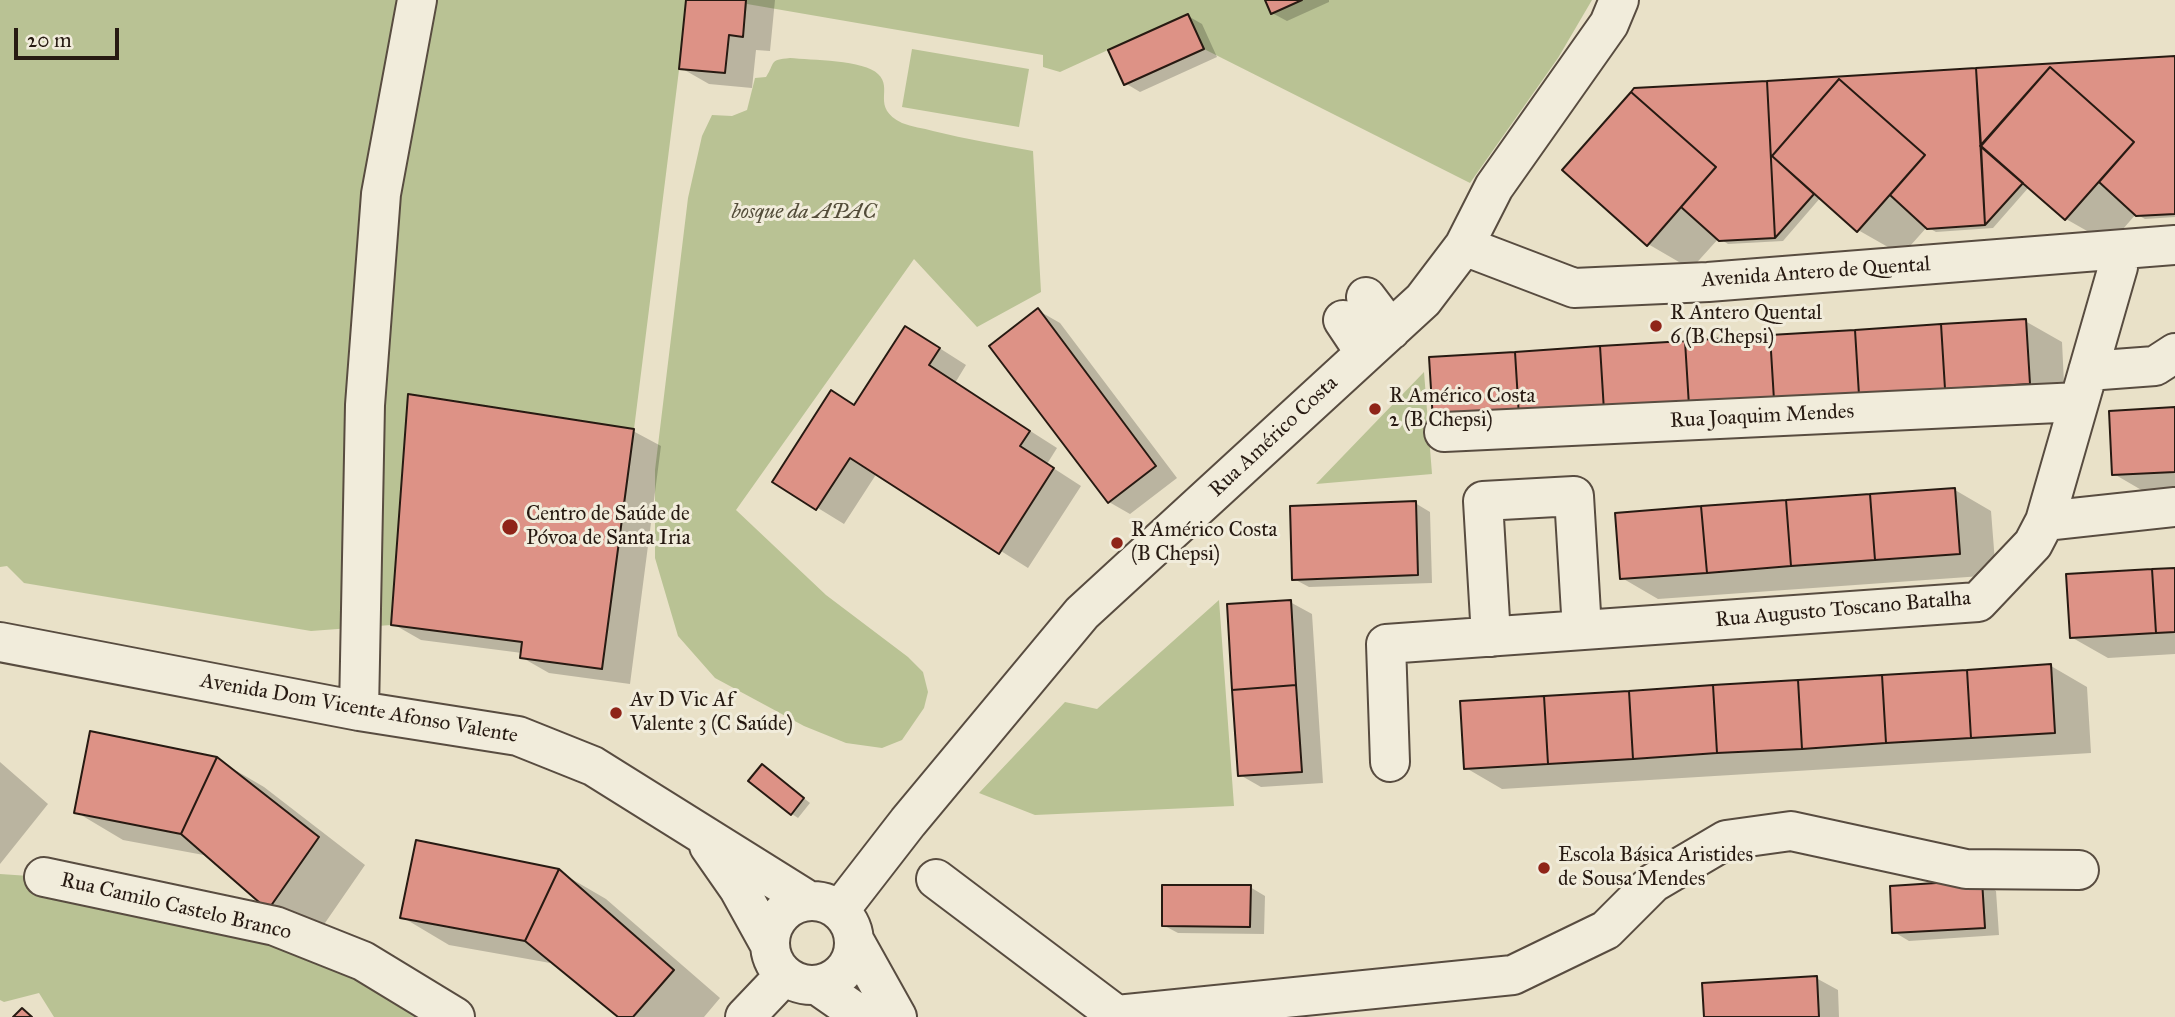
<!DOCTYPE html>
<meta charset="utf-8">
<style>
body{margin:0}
#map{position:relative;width:2175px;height:1017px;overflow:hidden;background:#e9e1c8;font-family:"IM FELL Great Primer",serif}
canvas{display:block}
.scale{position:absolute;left:14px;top:28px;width:105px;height:32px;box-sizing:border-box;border:4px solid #271a12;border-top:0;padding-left:9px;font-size:21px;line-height:24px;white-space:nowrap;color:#271a12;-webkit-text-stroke:5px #f1ecdb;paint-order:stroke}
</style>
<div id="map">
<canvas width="2175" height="1017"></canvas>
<div class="scale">20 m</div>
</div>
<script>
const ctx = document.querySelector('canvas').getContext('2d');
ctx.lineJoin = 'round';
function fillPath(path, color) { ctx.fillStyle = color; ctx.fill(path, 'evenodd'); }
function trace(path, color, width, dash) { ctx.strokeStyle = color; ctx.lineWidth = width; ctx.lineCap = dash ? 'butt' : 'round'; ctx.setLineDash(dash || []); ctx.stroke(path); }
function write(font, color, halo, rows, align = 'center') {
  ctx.font = font + ' "IM FELL Great Primer",serif'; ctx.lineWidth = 6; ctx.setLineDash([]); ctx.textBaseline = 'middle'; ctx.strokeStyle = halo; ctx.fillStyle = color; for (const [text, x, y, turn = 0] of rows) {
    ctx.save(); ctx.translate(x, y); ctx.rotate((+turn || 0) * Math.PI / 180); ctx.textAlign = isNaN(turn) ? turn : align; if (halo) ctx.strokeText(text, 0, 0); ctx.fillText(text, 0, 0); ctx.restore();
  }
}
fillPath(new Path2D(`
 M0,0H1592L1558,58L1470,183L1204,49L1124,85L1108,50L1060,72L1043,67V55L747,4L743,37L729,35L725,73L679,70L634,429L408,394L391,625L311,631L24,583L7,566L0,567Z
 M912,49L1029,69L1019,127L902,107Z
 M790,58C810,60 865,60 878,74C894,89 870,107 902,123C912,127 923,128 933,131C966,139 1000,145 1033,151L1041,292L977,327L914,259L736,510L826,595L908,657L923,672L928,692L924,708L902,740L882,748L846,743L804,726L715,678L678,636L655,558V470L688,198L702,136L712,115L732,116L747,110L755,78L766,77C776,62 768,60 790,58Z
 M1424,372L1432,474L1316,484Z
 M1219,600L1234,806L1035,815L979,793L1065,702L1097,709Z
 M0,874L44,877L275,926L451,1017H54L39,993L4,1002L0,1000Z`), '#b9c294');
fillPath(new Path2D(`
 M688,0H775L770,51L756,50L752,88L709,84L681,68Z
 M1267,0H1329V2L1287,21L1272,13Z
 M1188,16L1202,24L1217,57L1140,92L1125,83Z
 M2175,58V217L2145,219L2136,214L2110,244L2066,219L2029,187L1993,228L1936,232L1927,227L1902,255L1858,230L1821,197L1783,241L1728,244L1719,238L1691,269L1648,244L1635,90Z
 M1039,311L1060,323L1177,478L1130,514L1109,502Z
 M2025,321L2062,342L2065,404L1471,441Z
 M933,344L966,365L955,383L1057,448L1047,464L1081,486L1028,568L877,473L844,524L774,481L832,392L855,406Z
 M2175,409V494L2150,495L2114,474Z
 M633,431L661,446L630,684L549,673L521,657L522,653L421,640L393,624Z
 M1955,490L1991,511L1996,575L1658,599L1622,578Z
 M1415,503L1430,512L1432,583L1309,587L1294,579Z
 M2175,569V654L2108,658L2071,637Z
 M1290,602L1312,614L1323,783L1261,787L1240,775Z
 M2051,666L2087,687L2091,753L1502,789L1466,768Z
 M216,759L264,787L365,865L316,936L269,909L209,856L123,840L76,812Z
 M0,762L48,804L0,864Z
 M769,771L810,803L798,818L792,814Z
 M558,871L606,899L720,998L704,1017H620L556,964L449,945L402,917Z
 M1982,882L1996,891L1999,935L1909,941L1894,932Z
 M1250,887L1265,896L1264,934L1178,933L1163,925Z
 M1816,978L1838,990L1839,1017H1706Z`), '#0003');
const building = new Path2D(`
 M686,0H746L743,37L729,35L725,73L679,69Z
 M1265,0H1302L1271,14Z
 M1188,14L1204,49L1124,85L1108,50Z
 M2175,56V214L2136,216L2099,182L2134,142L2050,67L1981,146L1976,68Z
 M2050,67L2134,142L2065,220L1980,146Z
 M1976,68L1985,225L1927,229L1890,195L1925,155L1839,79L1772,156L1814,194L1775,238L1767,81Z
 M1839,79L1925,155L1857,232L1772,156Z
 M1767,81L1775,238L1719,241L1681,207L1716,167L1631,92L1634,88Z
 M1631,92L1716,167L1647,246L1562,170Z
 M1981,146L2023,183L1985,225Z
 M1038,308L1156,466L1108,503L989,346Z
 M2026,319L2030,384L1945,389L1941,324Z
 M1941,324L1945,389L1859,395L1855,330Z
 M905,326L940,348L929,365L1030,431L1020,446L1054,468L999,554L850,458L816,510L772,482L831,390L854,405Z
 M1855,330L1859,395L1774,400L1770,335Z
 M1770,335L1774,400L1689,406L1685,341Z
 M1685,341L1689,406L1604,411L1600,346Z
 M1600,346L1604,411L1519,417L1515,352Z
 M1515,352L1519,417L1433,421L1429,357Z
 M408,394L634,429L602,669L520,658L522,642L391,625Z
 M2175,407V472L2112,475L2109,411Z
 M1955,488L1960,554L1875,560L1870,494Z
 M1870,494L1875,560L1791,566L1786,500Z
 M1786,500L1791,566L1707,573L1701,506Z
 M1416,501L1418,575L1292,580L1290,506Z
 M1701,506L1707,573L1620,579L1615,513Z
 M2175,568V632L2156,633L2152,569Z
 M2152,569L2156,633L2070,638L2066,574Z
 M1291,600L1296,685L1232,690L1227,604Z
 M2051,664L2055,733L1971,738L1967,670Z
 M1967,670L1971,738L1886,743L1882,675Z
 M1882,675L1886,743L1802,749L1798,680Z
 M1798,680L1802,749L1717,753L1713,685Z
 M1296,685L1302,772L1238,776L1232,690Z
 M1713,685L1717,753L1633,759L1629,691Z
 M1629,691L1633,759L1548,764L1544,696Z
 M1544,696L1548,764L1464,769L1460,701Z
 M90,731L217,757L181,834L74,813Z
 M217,757L319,837L268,910L181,834Z
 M762,764L804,798L791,815L748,781Z
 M416,840L559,869L525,941L400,918Z
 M559,869L674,970L633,1017H618L525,941Z
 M1982,880L1985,928L1892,933L1890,886Z
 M1162,885H1251L1250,927L1162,926Z
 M1817,976L1819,1017H1704L1702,983Z
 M22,1008L32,1017H13Z`);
fillPath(building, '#dd9286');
trace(building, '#271a12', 2);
const minor = new Path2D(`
 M1464,246L1574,288L1708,282L2175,245
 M1366,297L1391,330
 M1343,320L1365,353
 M2088,371L2155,366L2175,353
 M1444,432L2079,402
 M2045,521L2175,507
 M1491,637L1483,501L1574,496L1582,630
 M0,642L359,711L518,736L593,766L809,901
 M359,711L365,405L381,194L417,0
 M1390,762L1386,644L1978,602L2033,544L2045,521L2118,267L2120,250
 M709,846L739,889L770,945
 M44,877L275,926L363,961L455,1017
 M936,879L1119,1017
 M770 943a42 42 0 1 1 84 0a42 42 0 1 1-84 0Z
 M839,911L908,822L1082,613L1423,300L1464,246L1494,187L1609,24L1619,0
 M854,940L897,1017
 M817,985L863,1017
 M1117,1015L1513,975L1606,930L1653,883L1726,840L1791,831L1966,869L2079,870
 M745,1017L785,975`);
trace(minor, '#584c40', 42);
trace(minor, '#f1ecdb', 38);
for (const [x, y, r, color] of [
 [1656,326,7,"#8f2418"],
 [1375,409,7,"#8f2418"],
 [510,527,9,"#8f2418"],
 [1117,543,7,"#8f2418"],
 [616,713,7,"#8f2418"],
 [1544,868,7,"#8f2418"]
]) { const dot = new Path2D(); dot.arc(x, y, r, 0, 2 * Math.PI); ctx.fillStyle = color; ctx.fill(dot); trace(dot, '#f1ecdb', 2.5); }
write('italic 21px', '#534c39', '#f1ecdb', [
 ["bosque da APAC",804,213]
]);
write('21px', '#271a12', '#f1ecdb', [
 ["Avenida Antero de Quental",1816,273,-4],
 ["Rua Joaquim Mendes",1762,417,-3],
 ["Rua Américo Costa",1274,437,-43],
 ["Rua Augusto Toscano Batalha",1843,610,-5],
 ["Avenida Dom Vicente Afonso Valente",359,709,10],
 ["Rua Camilo Castelo Branco",176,907,13]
]);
write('21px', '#271a12', '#f1ecdb', [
 ["R Antero Quental",1670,314],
 ["6 (B Chepsi)",1670,338],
 ["R Américo Costa",1389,397],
 ["2 (B Chepsi)",1389,421],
 ["Centro de Saúde de",526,515],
 ["Póvoa de Santa Iria",526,539],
 ["R Américo Costa",1131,531],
 ["(B Chepsi)",1131,555],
 ["Av D Vic Af",630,701],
 ["Valente 3 (C Saúde)",630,725],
 ["Escola Básica Aristides",1558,856],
 ["de Sousa Mendes",1558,880]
], 'left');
</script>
